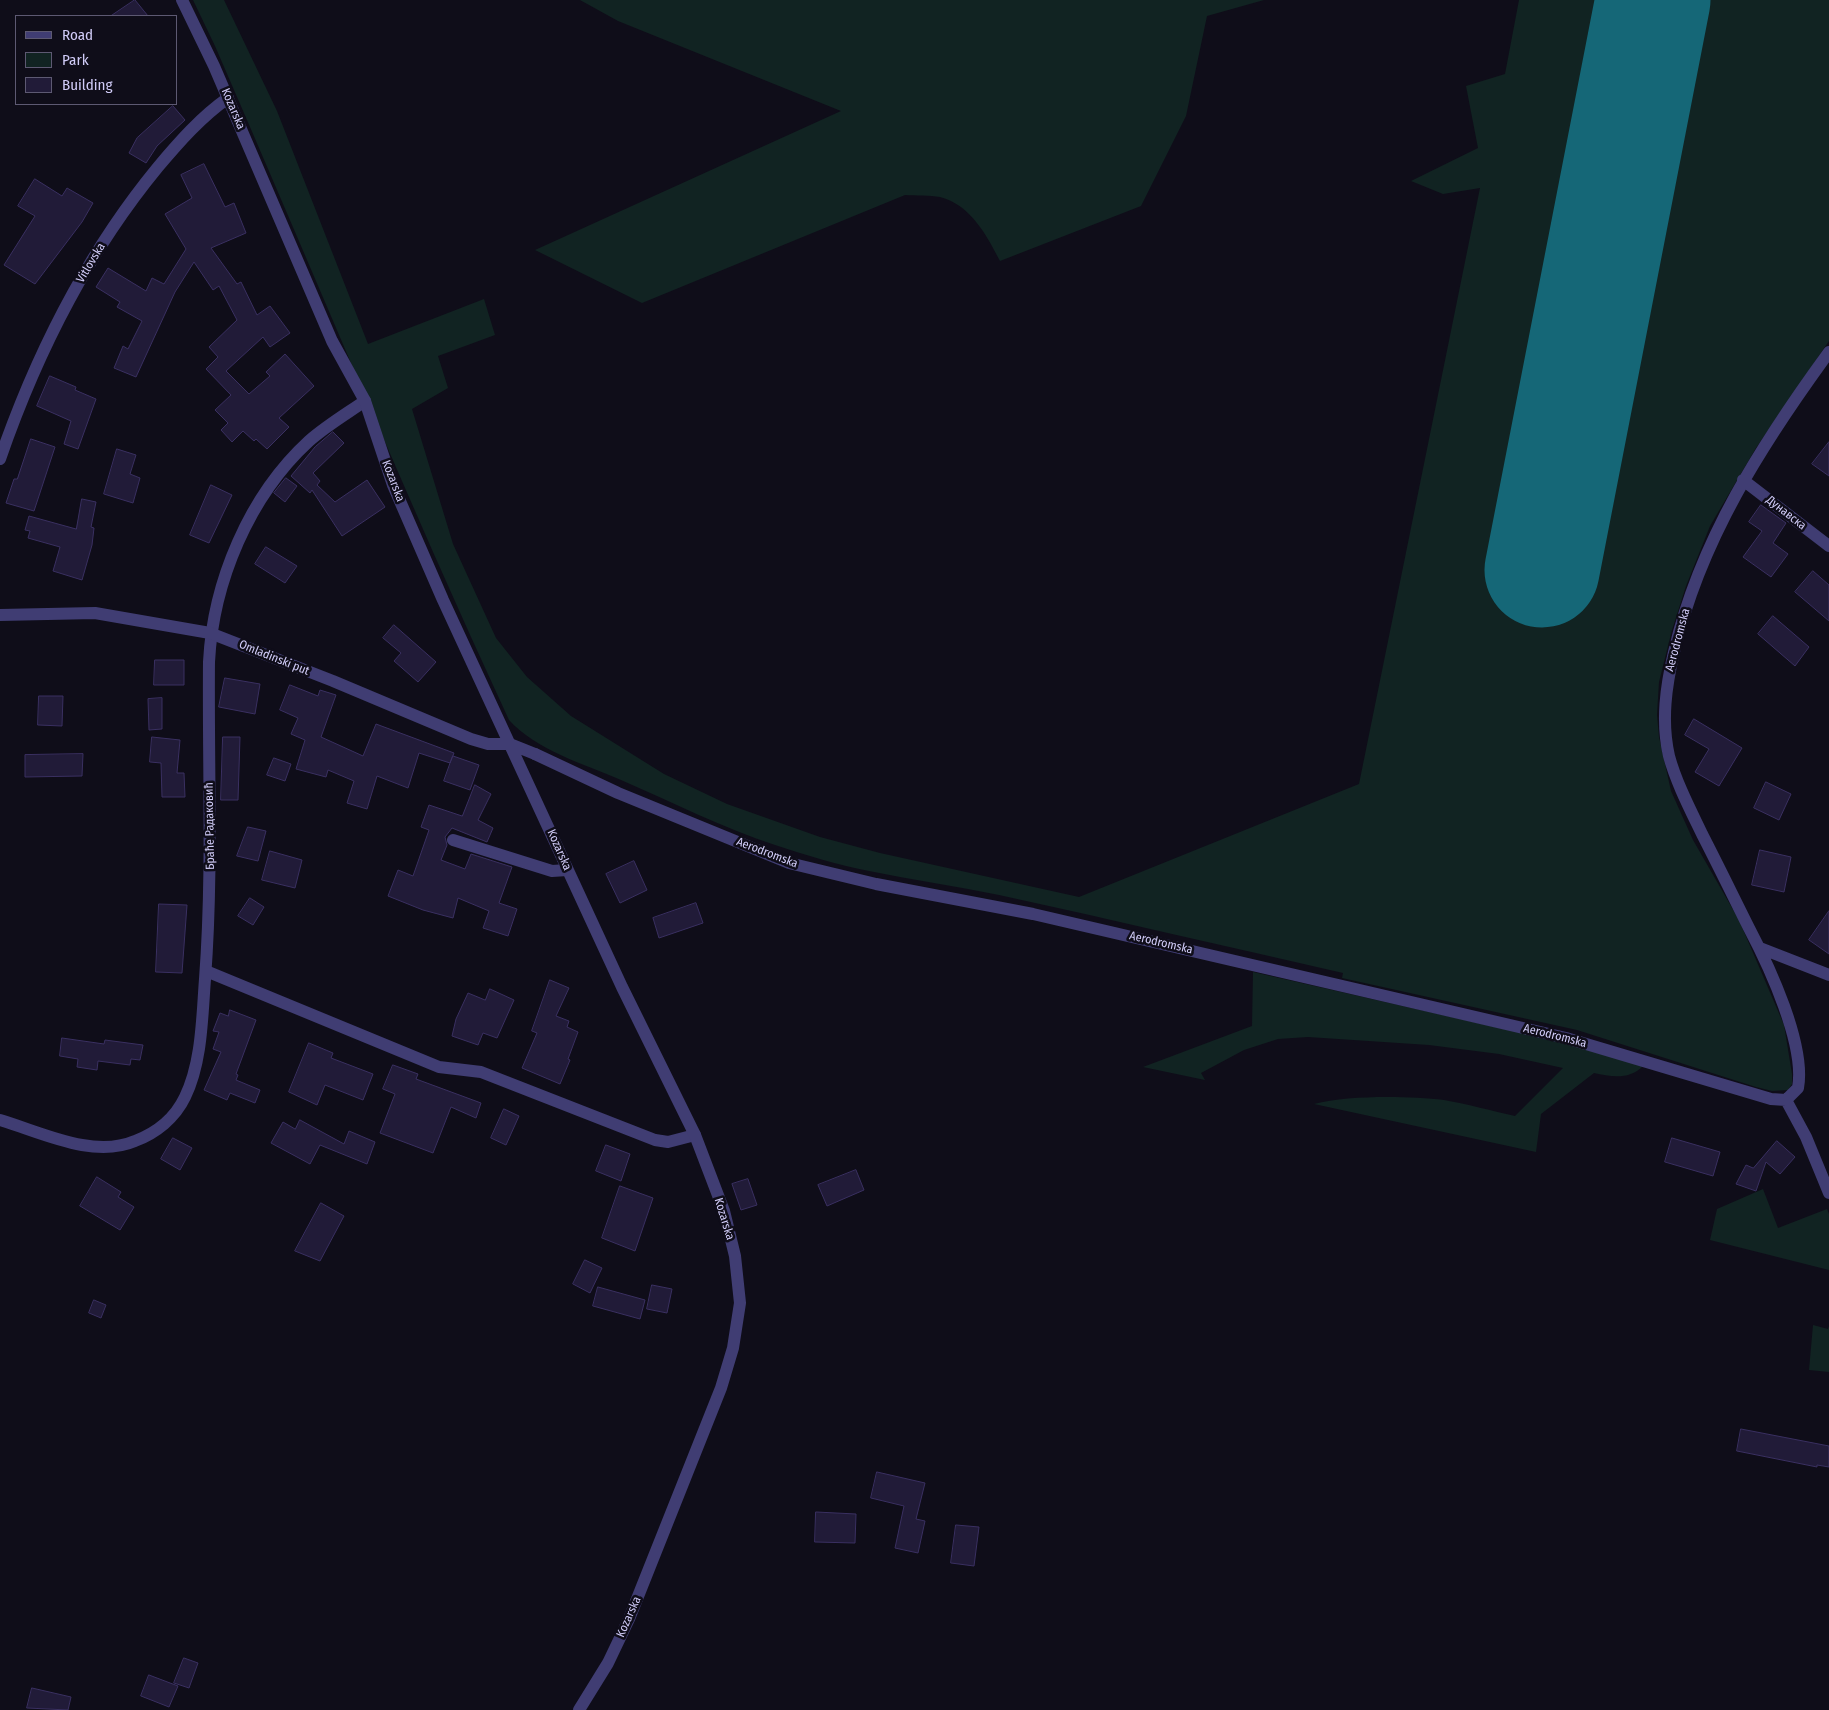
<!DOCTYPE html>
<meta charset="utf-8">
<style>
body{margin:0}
#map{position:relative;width:1829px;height:1710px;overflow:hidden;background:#0f0d19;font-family:"Fira Sans Condensed",sans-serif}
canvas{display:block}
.legend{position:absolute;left:15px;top:15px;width:162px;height:90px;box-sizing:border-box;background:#0f0d19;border:1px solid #5d5972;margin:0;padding:6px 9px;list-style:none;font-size:15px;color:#d1ccf8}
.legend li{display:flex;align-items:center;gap:10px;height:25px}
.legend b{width:25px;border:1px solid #5d5972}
</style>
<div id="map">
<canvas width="1829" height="1710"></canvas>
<ul class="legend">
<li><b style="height:6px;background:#403d73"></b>Road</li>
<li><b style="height:14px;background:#112322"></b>Park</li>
<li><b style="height:14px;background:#211b38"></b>Building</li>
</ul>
</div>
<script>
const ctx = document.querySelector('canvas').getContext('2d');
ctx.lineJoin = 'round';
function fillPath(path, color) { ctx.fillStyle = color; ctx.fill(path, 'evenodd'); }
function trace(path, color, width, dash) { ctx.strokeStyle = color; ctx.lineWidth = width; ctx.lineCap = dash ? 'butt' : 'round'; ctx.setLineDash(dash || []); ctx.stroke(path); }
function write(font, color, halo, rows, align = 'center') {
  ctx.font = font + ' "Fira Sans Condensed",sans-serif'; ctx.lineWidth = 5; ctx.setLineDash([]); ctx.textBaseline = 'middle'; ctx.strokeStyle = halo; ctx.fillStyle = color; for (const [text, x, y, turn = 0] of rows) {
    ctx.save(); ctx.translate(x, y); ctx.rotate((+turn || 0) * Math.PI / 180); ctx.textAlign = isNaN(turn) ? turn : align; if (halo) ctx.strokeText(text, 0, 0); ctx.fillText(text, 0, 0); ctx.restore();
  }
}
fillPath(new Path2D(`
 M193,0H224L277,111L368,344L484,299L495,335L438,356L448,388L412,409L453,544L496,638L527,677L571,716L664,774L727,804L820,837L880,853L1079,897L1359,784L1480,188L1443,194L1411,181L1478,148L1466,86L1505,74L1519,0H1829V341L1756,448L1710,526L1686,586L1672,630L1659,682L1657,715L1659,737L1671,791L1693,840L1739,920L1784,1025L1792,1074V1084L1788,1090L1772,1091L1756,1087L1577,1030L1342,978L1343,973C1228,947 1114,920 999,895C956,886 912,880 869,871C837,865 806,855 775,845C723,828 672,802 621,780C584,764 536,750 509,720C406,498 313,271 215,46Z
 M580,0H1264L1207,16L1186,116L1141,206L1000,261C987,236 971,205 940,197C930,195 916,196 905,195L642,303L535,250L841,111L618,21Z
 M1253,972L1557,1041L1643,1066C1629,1080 1612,1077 1594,1073L1541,1114L1536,1152L1314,1104C1349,1095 1408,1096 1444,1100C1468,1104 1492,1111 1515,1116L1563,1068L1499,1054L1429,1045L1308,1037L1278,1039L1244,1050L1201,1073L1205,1080L1143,1067L1252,1026Z
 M1763,1189L1778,1228L1827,1209L1829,1214V1270L1710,1240L1717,1209Z
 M1813,1325L1828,1329L1829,1326V1372L1809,1370Z`), '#112322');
trace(new Path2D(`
 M1542,570L1653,0`), '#156777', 115);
const building = new Path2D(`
 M135,0L148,16H111Z
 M173,106L185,120L157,146L146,163L129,153L137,138Z
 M204,164L225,207L234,203L246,233L211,248L237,284L241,282L257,315L270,306L290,333L270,347L263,337L226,371L249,394L270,376L266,372L285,354L314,386L279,418L289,427L267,449L256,439L254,441L243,431L232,442L221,430L228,423L215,410L231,395L206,369L218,357L209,347L237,320L219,286L213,290L194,262L175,292L136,377L114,368L123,346L128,349L142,321L117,307L120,302L96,287L108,268L146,291L152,278L164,284L186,249L165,214L192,198L181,175Z
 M35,179L62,196L67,188L93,203L82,222L35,284L4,265L35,216L18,206Z
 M50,376L76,387L75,390L96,399L78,449L64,444L71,421L37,406Z
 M333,432L344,443L313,473L320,481L317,485L335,502L367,480L385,507L342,536L312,490L310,493L291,476L315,447Z
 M31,439L55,447L34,511L6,503L14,479H17Z
 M1829,442V476L1812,464Z
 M117,449L136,455L130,474L140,478L133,503L104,494Z
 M286,478L297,486L285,502L274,493Z
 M211,485L232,495L209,543L190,535Z
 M82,499L96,502L91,527L94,528L92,545L82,580L53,571L60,547L28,538L30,531L25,530L29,516L76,529Z
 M1761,505L1786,523L1773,543L1788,554L1771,577L1743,557L1762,531L1749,522Z
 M266,547L297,566L285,583L255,564Z
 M1813,571L1829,585V621L1795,592Z
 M1773,616L1809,647L1795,666L1758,634Z
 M394,625L436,662L418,682L394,661L401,653L383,638Z
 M155,660H184V685H154Z
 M225,678L260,684L255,714L219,707Z
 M290,685L318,696L320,690L336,695L321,737L363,756L376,724L454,753L450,763L419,753L408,788L377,776L367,809L347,803L354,781L328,770L326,777L296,769L305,740L291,734L298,718L280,710Z
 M39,696H63L62,726L38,725Z
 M162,698V729L149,730L148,699Z
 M1694,719L1742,748L1719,786L1695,772L1709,749L1685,735Z
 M152,737L180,740L177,773H184L185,797H162L161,763L150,762Z
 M223,737H240L238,800H221Z
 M83,754L82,776L25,777V755Z
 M453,756L479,765L470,790L444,781Z
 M274,758L291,764L285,781L267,775Z
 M1766,782L1791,794L1779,820L1754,808Z
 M475,785L491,794L478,820L493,828L487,842L452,828L445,837L447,845L441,860L465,869L471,854L512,867L499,903L517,909L508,936L483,928L489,911L458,898L453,918L423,910L388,896L398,870L413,876L429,830L421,827L429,805L462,816Z
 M248,827L266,831L258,861L237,856Z
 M1760,850L1791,857L1784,892L1752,885Z
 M270,851L302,860L295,888L262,880Z
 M634,861L647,890L620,903L606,874Z
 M250,898L264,907L253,925L238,916Z
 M696,903L703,923L659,938L653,918Z
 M159,904L187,905L182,973L156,972Z
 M1829,911V954L1809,940Z
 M550,980L569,988L556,1016L569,1021L567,1027L578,1032L568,1059L570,1060L560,1084L522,1068L537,1033L532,1031Z
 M490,989L514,1000L497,1038L483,1033L478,1045L452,1036L456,1019L468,993L485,1000Z
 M230,1010L256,1020L236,1074L238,1075L236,1080L260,1090L255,1103L230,1093L227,1100L204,1090L221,1052L213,1049L219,1032L213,1031L220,1013L228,1016Z
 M62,1038L104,1044L105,1040L143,1045L140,1060L131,1059L130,1065L98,1061L97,1070L77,1067L78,1059L60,1056Z
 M309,1043L333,1053L331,1058L373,1074L363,1100L325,1085L317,1105L289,1092Z
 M393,1065L418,1074L416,1079L481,1103L476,1118L451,1107L433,1153L380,1133L395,1094L383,1089Z
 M504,1109L519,1116L506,1145L491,1138Z
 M300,1120L344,1144L349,1131L375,1142L367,1164L320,1145L310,1164L271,1143L283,1122L295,1129Z
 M173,1138L192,1148L180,1170L161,1159Z
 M1672,1138L1720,1152L1713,1176L1665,1162Z
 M1777,1141L1795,1157L1780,1174L1766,1162L1756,1191L1736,1184L1746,1165L1753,1168Z
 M606,1145L630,1154L621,1181L596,1171Z
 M856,1170L864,1190L827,1206L818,1185Z
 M97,1177L121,1192L118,1197L134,1207L120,1230L80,1206Z
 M748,1179L757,1205L741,1210L732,1184Z
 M620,1186L653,1198L635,1251L602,1238Z
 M321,1203L344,1216L320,1261L295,1251Z
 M585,1260L602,1268L590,1293L573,1284Z
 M652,1285L672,1289L667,1313L647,1309Z
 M598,1287L645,1300L640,1319L593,1306Z
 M94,1300L106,1305L101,1318L89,1313Z
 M1741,1429L1829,1446V1467L1817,1465V1467L1737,1451Z
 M877,1472L925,1483L916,1519L925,1521L918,1553L895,1548L904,1506L871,1498Z
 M816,1512L856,1514L855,1543L815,1542Z
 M956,1525L979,1527L974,1566L951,1563Z
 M184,1658L198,1663L189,1688L174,1683Z
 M149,1675L178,1686L169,1707L141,1696Z
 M32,1688L71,1697L68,1710L27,1708Z`);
fillPath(building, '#211b38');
trace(building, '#3a3061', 1);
trace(new Path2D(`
 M0,459C36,355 88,252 158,167C179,142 201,117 228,98
 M1743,480L1829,546
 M535,754L618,793L789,863L876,884L1033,914L1566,1038L1771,1099L1786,1100L1798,1088C1806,1045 1769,966 1749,928C1733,896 1718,865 1702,834C1690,809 1676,782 1669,756C1661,721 1666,686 1674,652C1700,540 1762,444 1829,352
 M453,840L552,871L567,870
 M1760,948L1829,975
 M206,971L439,1067L481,1072L655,1140L668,1142L695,1135
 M1786,1100L1806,1137L1829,1193
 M0,1120C41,1132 93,1159 135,1141C156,1133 175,1118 185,1097C202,1062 202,1018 205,979C213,873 208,768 209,662C213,582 249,496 309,441C326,426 346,414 365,401`), '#403d73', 12);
trace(new Path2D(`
 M182,0L214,66L332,341L365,401L393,485L443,600L622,987L695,1135L724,1211L735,1256L740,1303L733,1348L721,1388L629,1619L608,1663L579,1710
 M0,615L95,613L210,633L333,681L471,739L488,744H510L535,754`), '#403d73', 12);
write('12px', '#d1ccf8', '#0f0d19', [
 ["Kozarska",233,109,67],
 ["Vitlovska",91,263,-59],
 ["Kozarska",393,481,69],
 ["Дунавска",1786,513,38],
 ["Aerodromska",1678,640,-75],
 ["Omladinski put",274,658,22],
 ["Браће Радаковић",210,826,-91],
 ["Kozarska",559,850,66],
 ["Aerodromska",767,853,21],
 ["Aerodromska",1161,943,13],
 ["Aerodromska",1555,1036,14],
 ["Kozarska",724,1219,73],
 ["Kozarska",629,1617,-66]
]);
</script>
